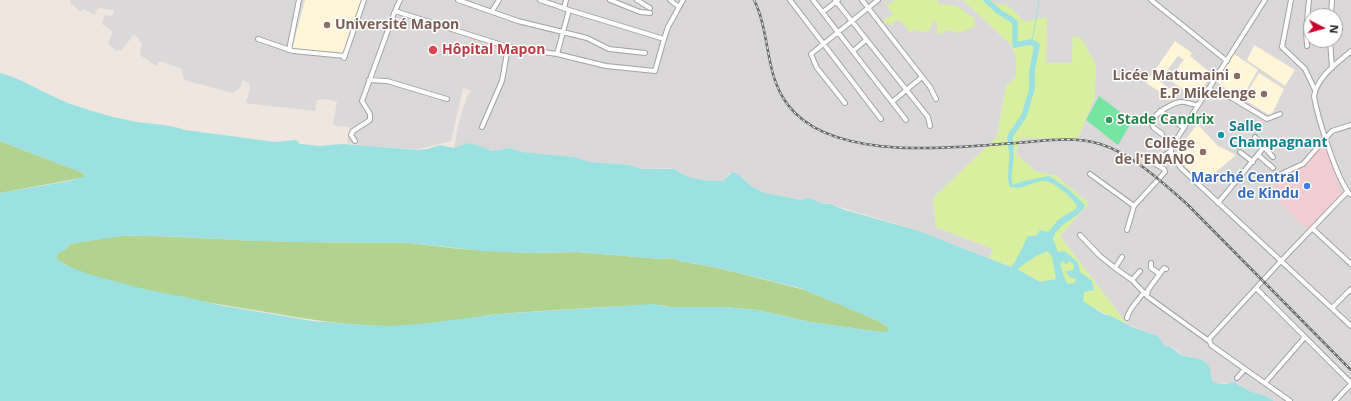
<!DOCTYPE html>
<meta charset="utf-8">
<style>
body{margin:0}
#map{position:relative;width:1351px;height:401px;overflow:hidden;background:#eee6df;font-family:"Open Sans",sans-serif}
canvas{display:block}
.north{position:absolute;left:1303px;top:8px;width:40px;height:40px;box-sizing:border-box;background:#fff;border:1px solid #a4a4a4;border-radius:50%;rotate:96deg;font-size:11px;font-weight:700;line-height:16px;text-align:center;color:#1b1b1b}
.north::after{content:'';display:block;margin:auto;width:14px;height:18px;background:#c7002c;clip-path:polygon(50% 0,100% 100%,50% 72%,0 100%)}
</style>
<div id="map">
<canvas width="1351" height="401"></canvas>
<div class="north">N</div>
</div>
<script>
const ctx = document.querySelector('canvas').getContext('2d');
ctx.lineJoin = 'round';
function fillPath(path, color) { ctx.fillStyle = color; ctx.fill(path, 'evenodd'); }
function trace(path, color, width, dash) { ctx.strokeStyle = color; ctx.lineWidth = width; ctx.lineCap = dash ? 'butt' : 'round'; ctx.setLineDash(dash || []); ctx.stroke(path); }
function write(font, color, halo, rows, align = 'center') {
  ctx.font = font + ' "Open Sans",sans-serif'; ctx.lineWidth = 3; ctx.setLineDash([]); ctx.textBaseline = 'middle'; ctx.strokeStyle = halo; ctx.fillStyle = color; for (const [text, x, y, turn = 0] of rows) {
    ctx.save(); ctx.translate(x, y); ctx.rotate((+turn || 0) * Math.PI / 180); ctx.textAlign = isNaN(turn) ? turn : align; if (halo) ctx.strokeText(text, 0, 0); ctx.fillText(text, 0, 0); ctx.restore();
  }
}
fillPath(new Path2D(`
 M71,0H963L1010,44L1016,55V77L1006,86L997,137L933,198L936,227L993,249L989,258L919,231L827,203H819L810,198L801,200L765,193L751,186L742,177L733,172L729,173L723,181H709L688,177L677,170L669,168L641,169L629,165L591,162L573,157L522,152L510,148L492,151L481,146L467,143L454,148L459,122L467,96L472,91L463,88L451,141L418,149L363,146L347,142L350,127L337,126L333,124L337,102L326,99L317,100L315,111L245,103L248,97L250,84L243,80L239,89L233,93L184,80L182,69L160,61L156,66L140,55L142,43L134,34L122,50L116,51L108,43L113,32L102,24L105,15L112,16L114,10L98,8L94,15L84,9L81,12L70,3Z
 M991,0H1351V401H1274L1266,396L1249,391L1237,383H1214L1211,378L1208,366L1205,362L1190,356L1182,355L1173,347L1165,346L1158,336L1127,324L1060,236L1089,203L1056,176L1035,171L1016,154L1020,138L1078,139L1073,36L1072,63H1046L1024,22L1013,10L995,4ZM1311,16H1335V40H1311Z`), '#dad8d8');
fillPath(new Path2D(`
 M1325,142L1341,192L1340,198L1309,231L1280,202L1272,181L1304,165L1321,145Z`), '#f2ccd3');
fillPath(new Path2D(`
 M305,0H364L344,57L292,48Z
 M1175,41L1192,53L1190,56L1212,74L1195,99L1169,79L1184,60L1178,56L1159,81L1173,91L1169,98L1146,83Z
 M1254,45L1295,70L1285,86L1247,60Z
 M1234,54L1258,70L1241,99L1215,81Z
 M1259,73L1284,89L1271,116L1243,99Z
 M1197,124L1218,146L1236,155L1203,183L1174,156Z`), '#fff6d8');
fillPath(new Path2D(`
 M896,0H937L939,4L957,6L975,19L974,27L959,33L948,30L937,35V22H933L929,31L918,32L915,29L910,33C906,27 902,18 893,21V27L888,22L885,25L886,29L881,23H884L886,17H890L893,14L884,2L886,1L889,6L891,2Z
 M963,0H991L995,4C1009,2 1015,12 1024,22L1047,17L1046,63H1072L1073,36L1082,39L1096,65L1095,96L1078,139L1020,138L1016,154L1035,171L1056,176L1089,203L1060,236L1127,324L1135,328L1086,304L1056,279L1040,282L1017,269L989,258L993,249L936,227L933,198L997,137L1006,86L1016,77V55L1010,44Z`), '#d8ef9f');
fillPath(new Path2D(`
 M0,141L83,173L86,177L0,193Z
 M115,236C162,235 209,239 256,241C268,241 280,241 292,242L410,243L460,249L531,253L577,252L661,259L673,258L680,261L718,268L805,290L879,321L888,327L889,329L887,332H881L810,322L758,310L724,307H670L661,305C608,306 554,310 500,314C487,315 474,318 461,320C438,324 413,326 389,326C348,326 307,319 266,312C223,305 181,298 138,288C119,283 66,272 56,257L58,253L66,249L70,244Z`), '#b2d290');
fillPath(new Path2D(`
 M1099,96L1132,121L1118,145L1086,120Z`), '#74e6a1');
fillPath(new Path2D(`
 M0,73C24,79 45,94 68,103C83,108 98,113 113,117C119,119 124,118 130,121C148,124 169,124 185,130L275,142L296,140L300,144L319,146L342,144L419,150L428,149L440,145L454,148L467,143L481,146L492,151L510,148L522,152L573,157L591,162L629,165L641,169H674L688,177L709,181H723L732,172L739,175L751,186L765,193L801,200L810,198L820,203L830,204L845,210L919,231L1011,267L1015,262L1028,236H1036L1040,230L1048,232L1059,219L1076,209L1077,206C1072,197 1052,179 1041,181C1031,183 1021,190 1010,187L1008,179L1010,142C1019,158 1008,173 1013,185L1020,182L1049,176L1067,188L1085,205C1079,220 1057,222 1053,239L1058,252L1065,251L1078,263L1080,272L1092,281L1094,290L1084,292L1083,301L1103,314L1111,316L1132,327L1158,336L1165,346C1175,347 1174,351 1181,355C1189,358 1203,357 1208,365C1212,371 1209,377 1214,383L1225,384L1234,382L1249,391L1266,396L1274,401H0V193L69,181L86,176L83,173L0,141ZM122,236C167,235 211,239 255,241C268,241 279,241 292,242L410,243L483,251L531,253L577,252L661,259L673,258L680,261L718,268L800,288L879,321L888,327L889,329L887,332H881L810,322L758,310L724,307H670L653,304L500,314L420,324L391,326L349,324L312,321L219,305L185,297L148,290L91,275L63,264L56,257L58,253L65,250L70,244ZM1048,251L1052,257L1056,279L1040,282L1017,269L1036,256ZM1063,261L1066,264L1070,261L1074,265L1073,270L1065,271L1070,277L1076,279L1075,283L1068,284L1064,277L1060,263Z`), '#9be1e1');
trace(new Path2D(`
 M1031,42L1034,32L1039,0`), '#9be1e1', 1);
trace(new Path2D(`
 M986,0L998,11L1015,22V45L1031,42L1037,45L1032,71V89L1024,116L1010,136L1011,149`), '#9be1e1', 5.5);
const minor = new Path2D(`
 M400,0L395,11L508,47L557,54L569,10L540,0
 M458,0L518,21L587,38L609,49L645,53
 M610,0L640,12L650,13
 M637,0L650,8
 M670,0L679,7
 M790,0L881,119
 M813,0L906,120
 M835,0L928,117L930,126
 M862,0L930,87L936,99
 M1151,0L1227,61
 M1265,0L1171,148V155L1181,168L1351,326
 M1291,0L1282,47L1305,69L1315,90
 M564,8L566,0
 M492,11L499,0
 M823,12L838,0
 M1331,16L1332,0
 M258,39L293,51L345,56
 M664,39L668,27L683,0
 M1330,40L1332,68
 M1307,46L1306,31L1309,0
 M289,50L299,0
 M853,51L866,40
 M1351,51C1336,64 1318,76 1314,96C1317,115 1338,184 1351,195
 M557,54L606,66L655,71L664,39L569,10
 M344,58L364,0
 M369,80L387,81L447,99
 M1208,89L1232,98L1267,119L1280,114
 M892,102L922,77
 M845,103L817,68L811,54L878,0
 M1160,111L1184,128
 M482,127L502,81L508,47
 M1162,134C1160,132 1156,130 1154,128C1144,118 1172,103 1180,102C1184,101 1193,105 1198,105
 M1255,137L1273,157
 M355,141L351,135L353,131L370,120V114L362,101L395,11
 M1240,152L1253,162
 M1258,155L1273,168
 M1090,174L1134,206
 M1281,174L1303,164L1332,131L1351,125
 M1218,203L1264,147
 M1313,229L1351,264
 M1127,230L1134,206L1165,172L1164,169L1152,162L1170,152
 M1080,235L1100,256L1115,268
 M1122,257L1115,268L1132,280L1148,297L1209,341
 M1151,263V268L1160,274
 M1132,280L1140,271
 M1256,288L1351,383
 M1147,296L1148,290L1164,268L1166,269
 M1332,308L1351,289
 M1127,318C1129,308 1138,301 1144,292
 M1237,378L1245,369
 M1265,383L1305,337
 M1290,401L1211,345L1209,339L1281,261L1347,192
 M1335,401L1351,384`);
trace(minor, '#a2a2a2', 6);
trace(minor, '#fff', 4);
const rail = new Path2D(`
 M754,0C771,34 764,74 788,105C832,163 952,147 1016,143C1043,141 1074,136 1100,144C1131,153 1163,183 1187,204L1351,370`);
trace(rail, '#696969', 2.5);
trace(rail, '#fff', 1, [3]);
for (const [x, y, r, color] of [
 [327,25,4,"#8d6e63"],
 [433,50,5,"#e0444e"],
 [1237,76,4,"#8d6e63"],
 [1264,94,4,"#8d6e63"],
 [1109,120,4,"#2e9e5b"],
 [1221,135,4,"#0f9aa8"],
 [1203,152,4,"#8d6e63"],
 [1307,186,4,"#3f7fe0"]
]) { const dot = new Path2D(); dot.arc(x, y, r, 0, 2 * Math.PI); ctx.fillStyle = color; ctx.fill(dot); trace(dot, '#fff', 1.5); }
write('bold 14px', '#785e54', '#fff', [
 ["Université Mapon",335,25,"left"],
 ["Licée Matumaini",1229,76],
 ["E.P Mikelenge",1256,94],
 ["Collège",1195,144],
 ["de l'ENANO",1195,160]
], 'right');
write('bold 14px', '#be3a42', '#fff', [
 ["Hôpital Mapon",442,50]
], 'left');
write('bold 14px', '#27864d', '#fff', [
 ["Stade Candrix",1117,120]
], 'left');
write('bold 14px', '#0d838f', '#fff', [
 ["Salle",1229,127],
 ["Champagnant",1229,143]
], 'left');
write('bold 14px', '#366cbe', '#fff', [
 ["Marché Central",1299,178],
 ["de Kindu",1299,194]
], 'right');
</script>
